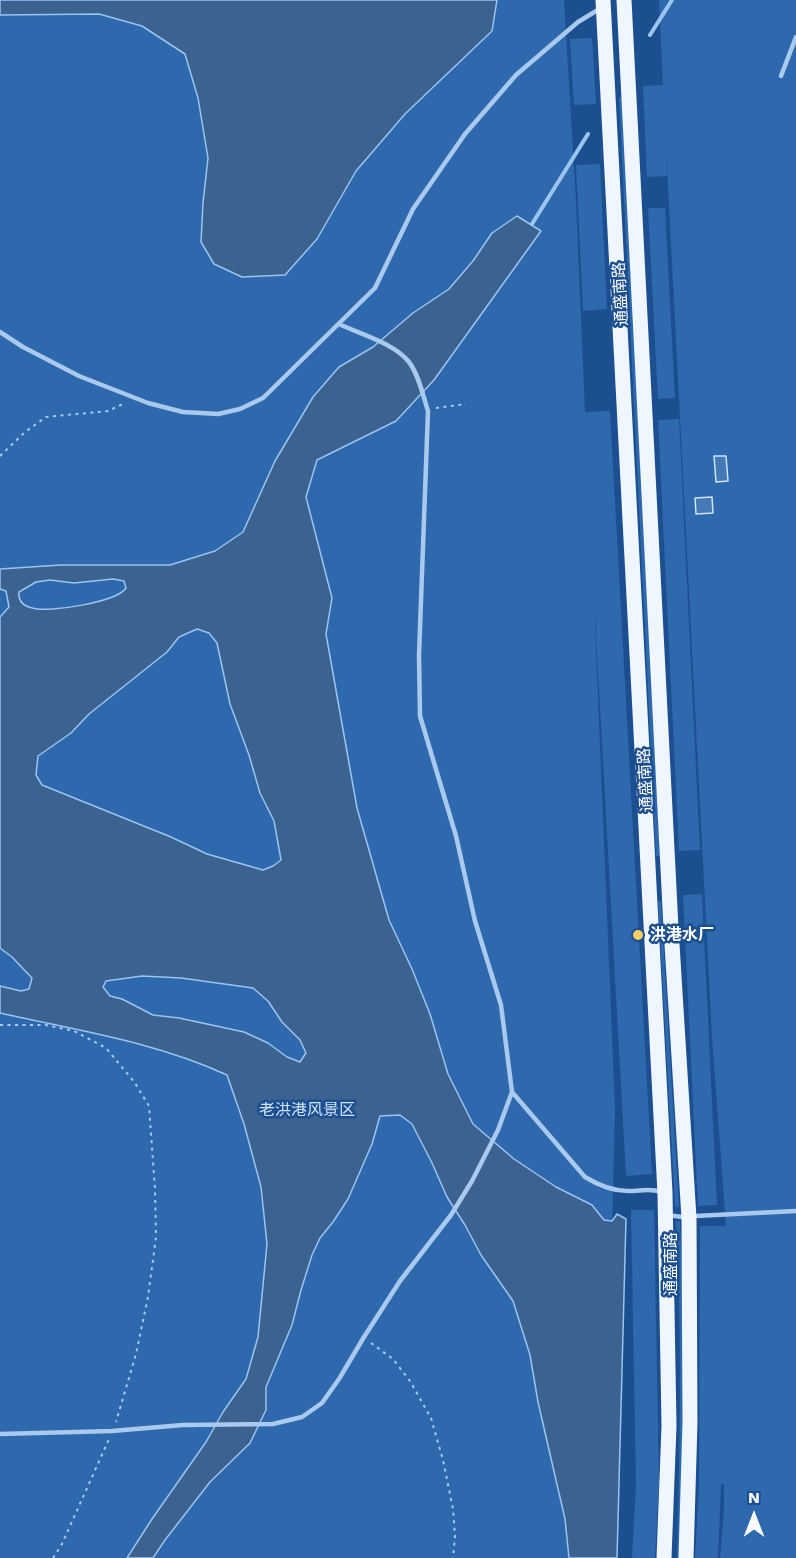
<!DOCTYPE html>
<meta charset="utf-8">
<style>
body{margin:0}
#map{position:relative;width:796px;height:1558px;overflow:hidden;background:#1b4f8f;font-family:"Work Sans",sans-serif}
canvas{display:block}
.north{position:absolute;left:724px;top:1486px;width:60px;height:60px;-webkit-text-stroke:4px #1b4f8f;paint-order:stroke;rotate:0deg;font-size:16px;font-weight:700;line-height:24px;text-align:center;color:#fff}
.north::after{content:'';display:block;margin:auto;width:21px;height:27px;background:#fff;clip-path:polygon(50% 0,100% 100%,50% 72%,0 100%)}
</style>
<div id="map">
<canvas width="796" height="1558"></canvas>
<div class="north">N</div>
</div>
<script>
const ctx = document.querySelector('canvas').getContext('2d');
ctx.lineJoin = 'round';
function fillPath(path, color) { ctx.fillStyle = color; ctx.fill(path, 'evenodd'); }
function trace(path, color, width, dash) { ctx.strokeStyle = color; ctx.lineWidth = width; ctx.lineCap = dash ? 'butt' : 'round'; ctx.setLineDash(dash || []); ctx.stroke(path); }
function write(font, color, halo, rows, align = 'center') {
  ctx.font = font + ' "Work Sans","Noto Sans SC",sans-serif'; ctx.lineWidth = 5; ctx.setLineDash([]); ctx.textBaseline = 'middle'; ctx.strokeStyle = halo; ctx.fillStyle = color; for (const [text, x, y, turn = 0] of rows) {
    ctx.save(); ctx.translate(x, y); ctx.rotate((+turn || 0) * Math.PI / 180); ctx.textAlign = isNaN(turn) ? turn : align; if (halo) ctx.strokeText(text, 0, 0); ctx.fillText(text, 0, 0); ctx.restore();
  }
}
fillPath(new Path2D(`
 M0,0H564L576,201L585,412L610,411L652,1174L626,1176L594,599L615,1108L604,1558H0Z
 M659,0H796V1558H720L724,1509V1484L719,1485H721L718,1558H695L699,1484L700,1226H726L712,1037L666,147L667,176L647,177L643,86L663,85Z
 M592,38L596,104L574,105L570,39Z
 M619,97H623L660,856H656Z
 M600,164L607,309L583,311L576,165Z
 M665,208L675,398L658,399L648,208Z
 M679,419L700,850L679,851L658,420Z
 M702,894L717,1205L698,1206L683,895Z
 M658,901H661L679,1207H675Z
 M631,1210H654L659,1483L655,1558H632L636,1484Z
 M676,1221H680C685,1333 685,1446 680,1558H677C680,1446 682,1333 676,1221Z`), '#2e69ad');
const water = new Path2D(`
 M0,0H497L492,31L405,114L356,171L317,239L285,275L242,277L214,264L201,242L203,203L208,158L198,98L185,54L142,26L99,14L0,15Z
 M517,216L541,231L434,380L396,421L317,460L306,497L332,598L326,634L357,808L389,920L412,969L430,1014L448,1074L473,1124L514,1159L556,1187L592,1205L604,1220L612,1221L617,1214L626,1219L617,1558H569L565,1519L538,1402L530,1355L513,1301L481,1255L465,1225L447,1197L432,1163L412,1124L400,1115L380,1116L372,1144L348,1199L333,1222L320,1238L312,1255L301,1290L292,1325L266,1387V1410L250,1443L210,1482L165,1540L153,1558H127L152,1519L206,1442L223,1412L246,1379L258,1337L267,1244L261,1187L244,1124L227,1075C156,1042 76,1030 0,1013V986L21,991L29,989L32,978L12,957L0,948V617L9,607L6,591L0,589V569L61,565H170L215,551L243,532L275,461L313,397L339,367L373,347L413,313L449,289L473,261L492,233ZM113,579L124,581L126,588C117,602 49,613 32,608C24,606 18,601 19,592L36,582L50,580L74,583ZM197,629L209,633L217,643L230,704L249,755L260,793L274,821L281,860L273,866L263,870L207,854L171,837L42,785L36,775L38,756L71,733L89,714L167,652L179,637ZM142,976L181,978L253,988L268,1001L282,1022L300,1040L306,1053L300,1062L287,1057L268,1043L244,1032L179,1018L153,1015L122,999L110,996L103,987L106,981Z`);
fillPath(water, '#3c6290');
trace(water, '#9cc4f0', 1.5);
trace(new Path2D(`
 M650,35L672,0
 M532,224L588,134`), '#9cc4f0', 4);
const building = new Path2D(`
 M714,456H726L728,481L716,482Z
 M712,497L713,513L696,514L695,498Z`);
fillPath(building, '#4478b7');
trace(building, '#cfe3fa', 1.5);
trace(new Path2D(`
 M436,408L466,404
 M0,456L25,432L46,417L108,411L125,403
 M0,1025H46L74,1031L106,1048L135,1083L149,1106L155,1189L156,1237L148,1297L136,1354L116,1422
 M371,1343L393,1359L410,1381L431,1418L443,1460L453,1509L455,1536L453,1558
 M53,1558L62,1544L109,1439`), '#a9c9ee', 2, [3, 4.5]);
trace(new Path2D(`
 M781,76L796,37
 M339,324C360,334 394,343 409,362C419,375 423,396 428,411L419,655L420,716L456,836L475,921L501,1005L512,1092L585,1177C598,1185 612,1191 628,1191C641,1191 649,1188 662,1192
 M0,332L23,347L79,376L148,403L183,412L218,414L240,409L263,398L375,288L413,209L465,134L516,75L578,22L601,8
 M668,1215L689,1218L695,1216L796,1211
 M0,1434L112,1431L183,1425L273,1424L302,1417L322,1403L339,1379L364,1337L400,1281L451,1215L472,1181L498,1130L512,1092`), '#a9c9ee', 4.5);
trace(new Path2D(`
 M603,0L665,1193L669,1426L664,1558
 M624,0L671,928L689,1218L690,1422L686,1558`), '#f0f6ff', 15);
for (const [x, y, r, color] of [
 [638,935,6,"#ffd166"]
]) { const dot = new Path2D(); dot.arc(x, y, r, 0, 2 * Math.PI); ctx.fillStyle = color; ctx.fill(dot); trace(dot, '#1b4f8f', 2); }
write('16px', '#fff', '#1b4f8f', [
 ["通盛南路",621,294,-93],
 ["通盛南路",646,780,-93],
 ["通盛南路",671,1264,-90]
]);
write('bold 16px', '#fff', '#1b4f8f', [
 ["洪港水厂",650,935]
], 'left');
write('16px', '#cfe3fa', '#1b4f8f', [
 ["老洪港风景区",307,1110]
]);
</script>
